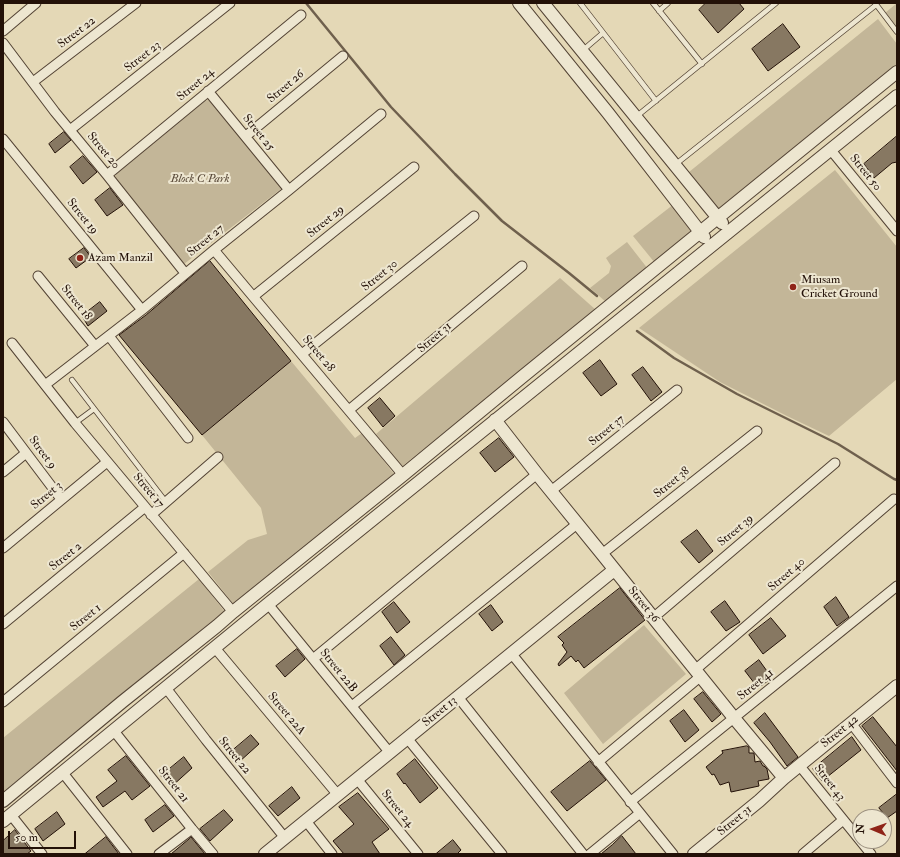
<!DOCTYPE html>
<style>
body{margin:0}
#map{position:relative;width:900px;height:857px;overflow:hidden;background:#e4d8b6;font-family:"IM FELL Double Pica",serif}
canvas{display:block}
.frame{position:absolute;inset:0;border:4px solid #231108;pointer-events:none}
.north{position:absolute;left:852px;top:809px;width:40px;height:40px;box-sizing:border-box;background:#ede6d0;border:1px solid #9c9180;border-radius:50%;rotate:272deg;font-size:11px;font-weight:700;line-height:16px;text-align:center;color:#231108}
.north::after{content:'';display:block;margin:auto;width:14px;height:18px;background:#8f2418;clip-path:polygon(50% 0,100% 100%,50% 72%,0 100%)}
.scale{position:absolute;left:8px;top:831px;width:68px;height:18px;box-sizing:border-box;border:2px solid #231108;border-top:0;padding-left:5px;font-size:12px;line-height:14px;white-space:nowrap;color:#231108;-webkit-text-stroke:3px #ede6d0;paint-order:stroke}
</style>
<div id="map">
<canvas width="900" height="857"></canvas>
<div class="frame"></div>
<div class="north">N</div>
<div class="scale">50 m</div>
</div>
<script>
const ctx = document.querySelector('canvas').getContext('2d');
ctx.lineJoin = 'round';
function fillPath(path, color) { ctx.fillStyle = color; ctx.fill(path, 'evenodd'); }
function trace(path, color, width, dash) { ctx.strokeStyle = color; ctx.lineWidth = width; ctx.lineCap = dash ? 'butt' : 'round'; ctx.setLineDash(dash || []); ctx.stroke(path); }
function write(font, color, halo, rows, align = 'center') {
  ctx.font = font + ' "IM FELL Double Pica",serif'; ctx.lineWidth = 4; ctx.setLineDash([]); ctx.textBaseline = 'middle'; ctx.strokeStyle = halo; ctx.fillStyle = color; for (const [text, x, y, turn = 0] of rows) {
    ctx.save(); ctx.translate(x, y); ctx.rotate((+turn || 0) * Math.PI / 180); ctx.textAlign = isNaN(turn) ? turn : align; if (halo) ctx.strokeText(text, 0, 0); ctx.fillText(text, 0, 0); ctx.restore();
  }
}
fillPath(new Path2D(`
 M897,3V28L885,13Z
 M878,19L897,44V67L719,210L689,172Z
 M208,100L210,101L282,185L281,189L184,264L183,263L115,178L116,174L205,101Z
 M835,170L897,247V379L829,436L787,416L720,382L639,328Z
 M674,204L694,231L655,263L633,236Z
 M627,242L648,269L606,302L590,288L609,273L611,266L606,258Z
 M560,278L596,310L401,467L376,434Z
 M291,361L355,438L362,433L394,474L235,606L208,572L248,540L267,534L261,508L202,435Z
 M199,579L225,612L3,793V738Z
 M644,625L686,674L603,744L564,693Z`), '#c3b698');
trace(new Path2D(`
 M306,3L391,107L455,174L502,221L569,273L597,296
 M637,331L674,358L737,394L838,444L894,479L897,480`), '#6f604d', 2.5);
const building = new Path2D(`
 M706,3H739L744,9L718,33L699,10Z
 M783,24L800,47L768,71L752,49Z
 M64,132L71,140L55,153L49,144Z
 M897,136V162L892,163L874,178L864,164Z
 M83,156L97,172L83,184L70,167Z
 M110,188L123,205L107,216L95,200Z
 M84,248L91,257L76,268L69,259Z
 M210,261L291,361L202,435L119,335L146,315Z
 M100,302L107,311L88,326L82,316Z
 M600,360L617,384L601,396L583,373Z
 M643,367L662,392L651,401L632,375Z
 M380,398L395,416L383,427L368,408Z
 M499,438L514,457L495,472L480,453Z
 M697,530L713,551L699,563L681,542Z
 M620,588L645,620L584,668L578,660L576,662L571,656L559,666L558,664L567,652L562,645L564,643L558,637Z
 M836,597L849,617L837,626L824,607Z
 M725,601L740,622L726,631L711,612Z
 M394,602L410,622L397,633L382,612Z
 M491,605L503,622L492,631L479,614Z
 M771,618L786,636L763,654L749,635Z
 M391,637L405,655L394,665L380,646Z
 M297,649L305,659L285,677L276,666Z
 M759,660L772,678L758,688L745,671Z
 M703,692L721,714L712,722L694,699Z
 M684,710L699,730L685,742L670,721Z
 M765,713L798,757L787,766L770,742L754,723Z
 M873,717L897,747V771L862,726Z
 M251,735L259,744L239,762L232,751Z
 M852,737L861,750L822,781L813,769Z
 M747,746L749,747V753H754L755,762L760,761L763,766H764L767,769L769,779L758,781L759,786L731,792L729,782L720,785L714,774L712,775L706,767L723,753L722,751Z
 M126,756L150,786L132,800L125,791L103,807L96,797L117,781L108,770Z
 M184,757L192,768L171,787L161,776Z
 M415,759L438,788L420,803L405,783L404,784L397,774Z
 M590,761L606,780L567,811L551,792Z
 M292,787L300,798L278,816L269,806Z
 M358,793L389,829L372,842L380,854H344L333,841L354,824L339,807Z
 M897,794V811L887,818L879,808Z
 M165,805L174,816L153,832L145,820Z
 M224,810L233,820L210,841L200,829Z
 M57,812L65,824L43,841L35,829Z
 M15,830L31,851L27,854H3V841Z
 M622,836L636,854H601L612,845Z
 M106,837L119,854H85Z
 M191,837L205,854H171L189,839Z
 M453,840L461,850L457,854H436Z`);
fillPath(building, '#877862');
trace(building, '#231108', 1);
const service = new Path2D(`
 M580,3L656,101
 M653,3L702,64
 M875,3L897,32
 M659,11L668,3
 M582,51L603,33
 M637,116L776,3
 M676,164L876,5
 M72,380L166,502
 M75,423L94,409`);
const minor = new Path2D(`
 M3,31L36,3
 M3,43L55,112L107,175L185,273
 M33,82L136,3
 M208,91L289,190
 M70,130L230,3
 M246,136L343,56
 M3,139L142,310
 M830,149L897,231
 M107,175L301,15
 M214,250L403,475
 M38,276L95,346
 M254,296L414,167
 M109,336L188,438
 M12,343L75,423L233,612
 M302,354L474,216
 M45,385L142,310L214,250L289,190L381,114
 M349,410L522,266
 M3,422L61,499
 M3,472L26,453
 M551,491L677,390
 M151,515L218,457
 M3,548L107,462
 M602,554L757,431
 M268,604L390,753
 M653,618L835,463
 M3,624L145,507
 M215,648L338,795
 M511,653L673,854
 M313,659L537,474
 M695,670L894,499
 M166,688L206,740L285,838
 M458,697L583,854
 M3,702L184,553
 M352,706L577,524
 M851,723L897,783
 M114,731L192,829L213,854
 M407,738L502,854
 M598,762L701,676
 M799,765L871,854
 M63,773L127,854
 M357,779L418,854
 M630,802L897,586
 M11,815L42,854
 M306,821L332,854
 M159,854L192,829
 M590,854L640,813
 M803,854L843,820`);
const tertiary = new Path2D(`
 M519,3L608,113L704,237
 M543,3L722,223
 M495,420L537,474L602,554L734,718L784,778L759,801L694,854
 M784,778L897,686
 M3,801L122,702L217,626L233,612L403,475L522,377L897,72
 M3,821L268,604L897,96
 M265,854L614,570`);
trace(service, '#534334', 6);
trace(minor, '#534334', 11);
trace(tertiary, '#534334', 14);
trace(service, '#ede6d0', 4.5);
trace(minor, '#ede6d0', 9);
trace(tertiary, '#ede6d0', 12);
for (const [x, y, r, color] of [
 [80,258,4,"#8f2418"],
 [793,287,4,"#8f2418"]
]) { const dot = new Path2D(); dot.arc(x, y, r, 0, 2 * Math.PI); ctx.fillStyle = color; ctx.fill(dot); trace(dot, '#ede6d0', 1.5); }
write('12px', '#231108', '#ede6d0', [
 ["Street 22",77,33,-37],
 ["Street 23",143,57,-38],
 ["Street 24",196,85,-40],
 ["Street 26",286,87,-40],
 ["Street 25",258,133,51],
 ["Street 20",103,151,50],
 ["Street 50",865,173,51],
 ["Street 19",82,217,51],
 ["Street 29",326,222,-39],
 ["Street 27",206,241,-39],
 ["Street 30",380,276,-39],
 ["Street 18",76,303,51],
 ["Street 31",435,338,-40],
 ["Street 28",318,354,50],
 ["Street 37",607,431,-39],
 ["Street 9",42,453,53],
 ["Street 38",672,483,-39],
 ["Street 17",148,491,50],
 ["Street 3",47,496,-40],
 ["Street 39",736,531,-40],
 ["Street 2",66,557,-39],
 ["Street 40",787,575,-41],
 ["Street 36",643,605,51],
 ["Street 1",86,618,-39],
 ["Street 22B",338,671,51],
 ["Street 41",756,685,-39],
 ["Street 13",440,712,-39],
 ["Street 22A",286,714,50],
 ["Street 42",840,732,-39],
 ["Street 22",234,756,51],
 ["Street 43",829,783,52],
 ["Street 21",173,785,52],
 ["Street 24",397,809,51],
 ["Street 31",735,821,-39]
]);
write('italic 12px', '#5b4b3a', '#ede6d0', [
 ["Block C Park",200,179]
]);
write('12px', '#231108', '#ede6d0', [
 ["Azam Manzil",88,258],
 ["Miusam",801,280],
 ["Cricket Ground",801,294]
], 'left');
</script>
